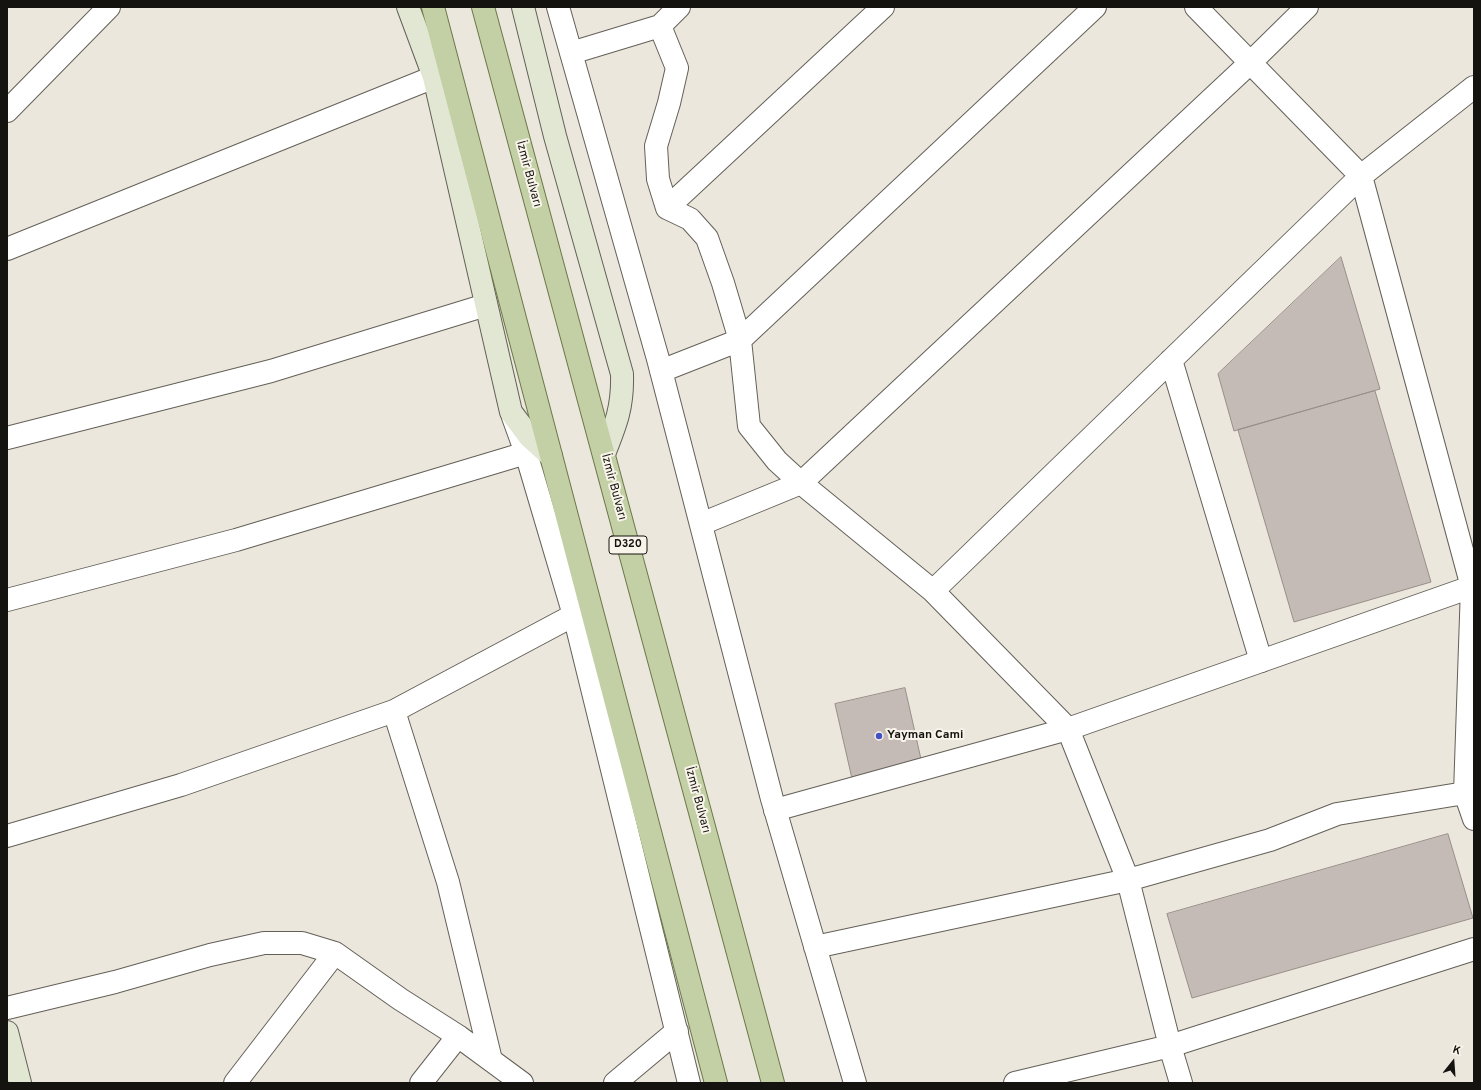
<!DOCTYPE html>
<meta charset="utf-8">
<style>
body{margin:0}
#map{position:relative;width:1481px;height:1090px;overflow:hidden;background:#ebe7dd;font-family:Overpass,sans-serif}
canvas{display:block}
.frame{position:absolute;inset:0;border:8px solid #14130f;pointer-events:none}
.north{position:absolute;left:1433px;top:1042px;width:40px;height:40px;-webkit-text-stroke:3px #f8f4ea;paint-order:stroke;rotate:17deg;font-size:11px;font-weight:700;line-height:16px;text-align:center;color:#14130f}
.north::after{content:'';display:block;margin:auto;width:14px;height:18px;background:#14130f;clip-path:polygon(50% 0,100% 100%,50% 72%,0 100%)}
</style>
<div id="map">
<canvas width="1481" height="1090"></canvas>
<div class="frame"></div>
<div class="north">K</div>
</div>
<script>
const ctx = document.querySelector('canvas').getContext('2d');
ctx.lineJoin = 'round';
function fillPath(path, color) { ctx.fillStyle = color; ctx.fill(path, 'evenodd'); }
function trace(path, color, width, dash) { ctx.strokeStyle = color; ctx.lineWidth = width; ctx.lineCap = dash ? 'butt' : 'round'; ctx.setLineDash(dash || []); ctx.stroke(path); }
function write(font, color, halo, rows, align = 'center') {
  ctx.font = font + ' Overpass,sans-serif'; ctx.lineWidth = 4; ctx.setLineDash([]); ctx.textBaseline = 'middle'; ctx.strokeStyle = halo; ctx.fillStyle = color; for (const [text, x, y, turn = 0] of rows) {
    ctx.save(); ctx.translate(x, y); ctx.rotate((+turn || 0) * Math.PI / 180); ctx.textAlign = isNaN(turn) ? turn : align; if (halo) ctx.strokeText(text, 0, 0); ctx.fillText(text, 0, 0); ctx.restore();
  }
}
const building = new Path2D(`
 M1341,257L1380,389L1234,431L1218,374Z
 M1375,391L1431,582L1294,622L1238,430Z
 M905,688L923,768L853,783L835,704Z
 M1448,834L1473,918L1192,998L1167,914Z`);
fillPath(building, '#c5bbb6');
trace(building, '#978e88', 1);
const minor = new Path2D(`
 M558,7L658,359L772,799L855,1083
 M1196,7L1361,176L1472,587L1465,793L1474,819
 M660,26L677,68L669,103L656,146L658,179L667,208L690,219L707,238L723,283L740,340L749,426L777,461L801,483L933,591L1068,729L1128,880L1170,1046L1181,1083
 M571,53L660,26L679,7
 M7,111L109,7
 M667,208L883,7
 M7,249L434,77
 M1171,360L1261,661
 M661,371L740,340L1095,7
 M513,417L526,453L574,615L689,1083
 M7,438L271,371L486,305
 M701,524L801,483L1250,63L1307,7
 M933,591L1361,176L1474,87
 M7,600L236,540L526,453
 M394,711L448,882L491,1060
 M7,836L181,785L394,711L574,615
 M815,947L1128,880L1270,840L1337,814L1465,793
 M7,1008L115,982L210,955L264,943H302L335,953L400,999L458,1036L522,1083
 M235,1083L335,953
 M421,1083L458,1036
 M615,1083L677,1031
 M1015,1083L1170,1046L1474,949`);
const tertiary = new Path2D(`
 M775,810L1068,729L1474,586`);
const secondary = new Path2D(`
 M408,7L434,77L511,412L529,436L551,456
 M523,7L555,136L622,374C623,407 616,424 604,454
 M7,1032L20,1083`);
const primary = new Path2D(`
 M433,7L716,1083
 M483,7L773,1083`);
trace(minor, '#646058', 24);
trace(tertiary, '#646058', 24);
trace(secondary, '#646058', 24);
trace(primary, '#6c7849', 24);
trace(minor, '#fff', 22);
trace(tertiary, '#fff', 22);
trace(secondary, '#e1e7d2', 22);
trace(primary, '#c3cfa4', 22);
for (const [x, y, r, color] of [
 [879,736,4,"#4350c4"]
]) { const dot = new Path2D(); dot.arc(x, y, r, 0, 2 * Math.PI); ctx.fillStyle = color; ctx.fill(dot); trace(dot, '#f8f4ea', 1.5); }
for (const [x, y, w] of [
 [628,545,38]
]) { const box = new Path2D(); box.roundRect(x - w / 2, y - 9, w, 18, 3); ctx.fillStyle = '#f8f4ea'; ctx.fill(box); trace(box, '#14130f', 1); }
write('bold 11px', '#14130f', null, [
 ["D320",628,545]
]);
write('12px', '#14130f', '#f8f4ea', [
 ["İzmir Bulvarı",528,174,75],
 ["İzmir Bulvarı",613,487,75],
 ["İzmir Bulvarı",697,800,75]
]);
write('bold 12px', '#14130f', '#f8f4ea', [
 ["Yayman Cami",887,736]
], 'left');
</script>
